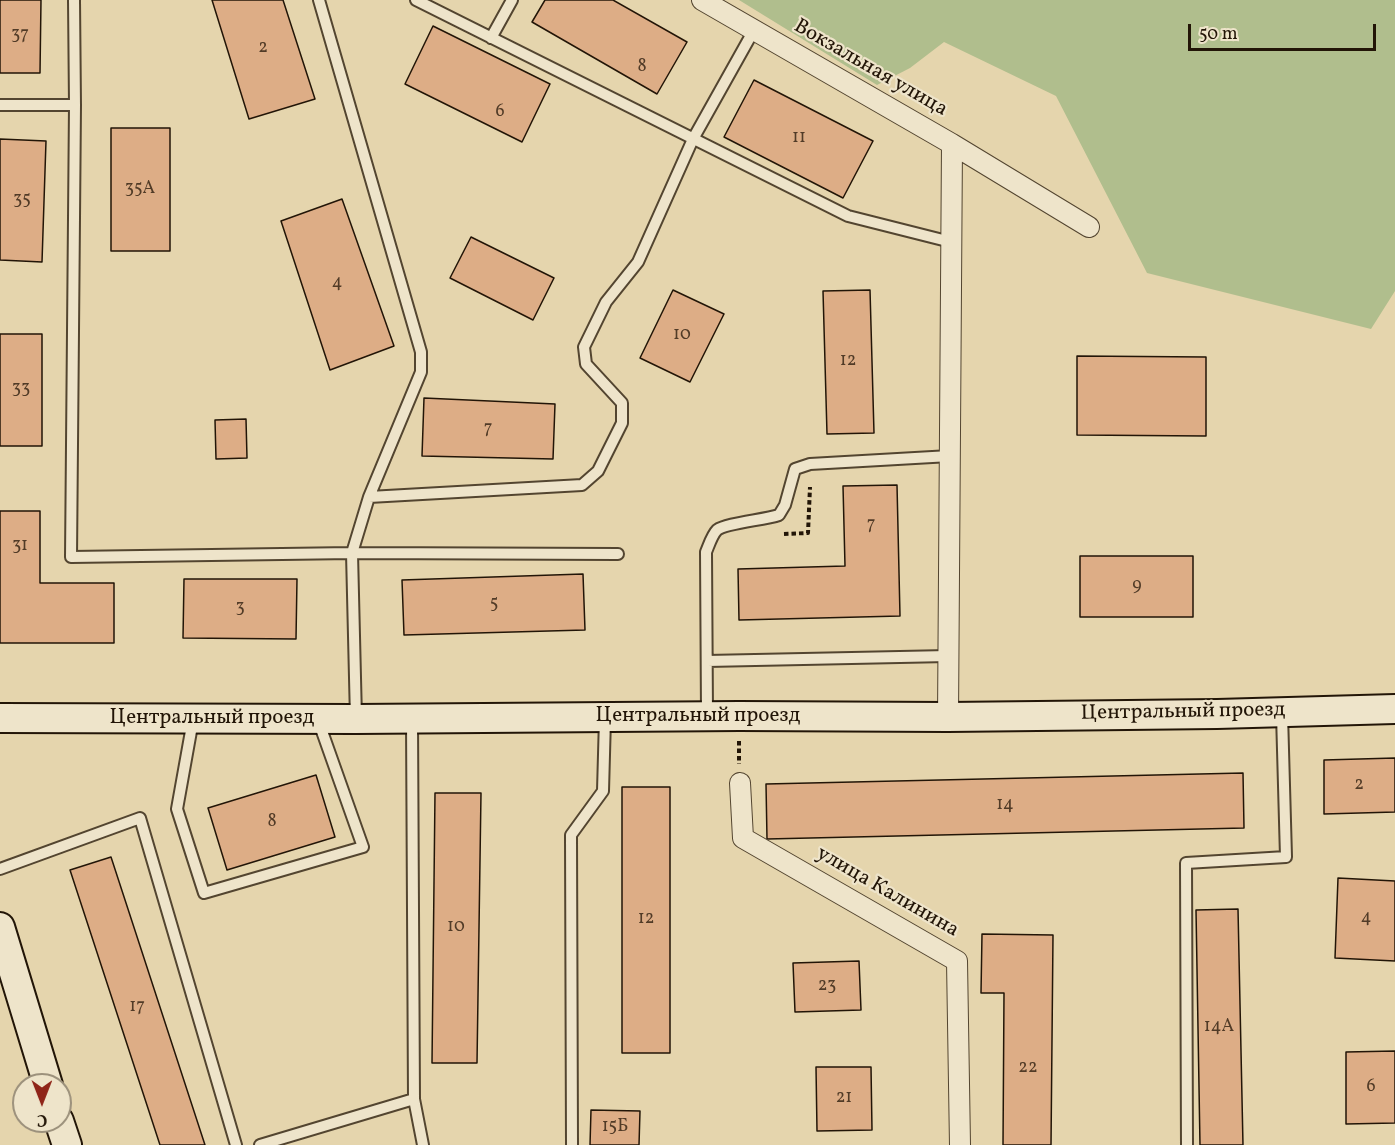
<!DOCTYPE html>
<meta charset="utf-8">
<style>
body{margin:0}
#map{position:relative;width:1395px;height:1145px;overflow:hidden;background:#e5d5ad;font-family:Vollkorn,serif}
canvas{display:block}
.north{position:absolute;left:12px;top:1073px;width:60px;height:60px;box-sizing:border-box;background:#eee4ca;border:2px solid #9c917c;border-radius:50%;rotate:180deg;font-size:16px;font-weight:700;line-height:24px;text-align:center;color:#221507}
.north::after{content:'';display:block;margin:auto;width:21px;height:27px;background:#8f2418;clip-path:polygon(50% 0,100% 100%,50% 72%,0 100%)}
.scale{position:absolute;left:1188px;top:24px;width:188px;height:27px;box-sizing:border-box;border:3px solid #221507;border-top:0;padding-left:8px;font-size:18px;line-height:21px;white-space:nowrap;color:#221507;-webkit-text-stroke:4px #eee4ca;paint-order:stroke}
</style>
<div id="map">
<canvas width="1395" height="1145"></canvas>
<div class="north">С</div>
<div class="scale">50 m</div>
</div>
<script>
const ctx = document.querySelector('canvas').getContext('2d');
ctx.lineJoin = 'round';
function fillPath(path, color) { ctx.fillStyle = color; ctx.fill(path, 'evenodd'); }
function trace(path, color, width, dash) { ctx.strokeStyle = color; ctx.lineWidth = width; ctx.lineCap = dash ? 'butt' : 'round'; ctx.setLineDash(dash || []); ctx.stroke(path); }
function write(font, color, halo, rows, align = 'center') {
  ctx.font = font + ' Vollkorn,serif'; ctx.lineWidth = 4.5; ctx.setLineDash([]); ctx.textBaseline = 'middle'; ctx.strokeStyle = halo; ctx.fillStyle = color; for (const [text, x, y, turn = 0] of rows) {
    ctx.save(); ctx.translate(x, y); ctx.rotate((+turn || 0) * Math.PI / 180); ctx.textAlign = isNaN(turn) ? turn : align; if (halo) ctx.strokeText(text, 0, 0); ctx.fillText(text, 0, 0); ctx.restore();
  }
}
fillPath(new Path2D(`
 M739,0H1395V291L1371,329L1147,273L1056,96L944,42L910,68L877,85Z`), '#b0be8d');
const building = new Path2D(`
 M0,0H41L40,73H0Z
 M212,0H283L315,99L249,119Z
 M545,0H613L687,42L657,94L532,22Z
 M433,26L550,84L522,142L405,84Z
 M754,80L873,141L843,198L724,137Z
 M111,128H170V251H111Z
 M0,139L46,141L42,262L0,260Z
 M342,199L394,346L330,370L281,221Z
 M471,237L554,278L533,320L450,278Z
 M673,290L724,314L690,382L640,358Z
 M870,290L874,433L827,434L823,291Z
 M0,334H42V446H0Z
 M1077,356L1206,357V436L1077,435Z
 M424,398L555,404L553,459L422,456Z
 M246,419L247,458L216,459L215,420Z
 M897,485L900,616L739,620L738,569L845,566L843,486Z
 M0,511H40V583H114V643H0Z
 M1080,556H1193V617H1080Z
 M583,574L585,630L404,635L402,580Z
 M184,579H297L296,639L183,638Z
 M1395,758V812L1324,814V760Z
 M1243,773L1244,828L767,839L766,784Z
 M316,775L335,837L227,870L208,808Z
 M622,787H670V1053H622Z
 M435,793H481L477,1063H432Z
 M111,857L205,1145H160L70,870Z
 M1338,878L1395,881V961L1335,958Z
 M1238,909L1243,1145H1200L1196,910Z
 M982,934L1053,935L1051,1145H1003L1004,993H981Z
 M859,961L861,1010L795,1012L793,963Z
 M1395,1051V1123L1346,1124V1052Z
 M816,1067H871L872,1130L817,1131Z
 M591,1110L640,1111L639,1145H590Z`);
fillPath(building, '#ddad86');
trace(building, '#221507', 1.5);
const lane = new Path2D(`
 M319,0L421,352V372L369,497
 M416,0L848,216L951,242
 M491,38L512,0
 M0,105H75L74,0
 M75,105L71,557L352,553L618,554
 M707,661L948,656
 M707,714L706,552C709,545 712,535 717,530C726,523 764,520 779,515L785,505L795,469L810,464L950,456
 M356,719L352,553L369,497L582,485L598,471L622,423V403L586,364L584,347L606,302L638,262L693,139L754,30
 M193,720L177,809L204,893L363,847L318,720
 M412,720L414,1099L423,1145
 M0,869L140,818L236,1145
 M260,1145L414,1099
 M572,1145L571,835L603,791L605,718
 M1187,1145L1186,863L1286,857L1282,714`);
const street = new Path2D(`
 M702,0L952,144L1089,227
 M948,717L952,144
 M740,783L743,838L957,961L960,1145`);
const secondary = new Path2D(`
 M0,718L356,719L739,716L948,717L1217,714L1395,709
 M0,927L48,1085
 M59,1121L67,1145`);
trace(lane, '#534530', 14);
trace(street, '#534530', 22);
trace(secondary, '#221507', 32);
trace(new Path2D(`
 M784,534L808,533L810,487
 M739,741V764`), '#221507', 4, [4.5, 3]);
trace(lane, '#eee4ca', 10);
trace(street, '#eee4ca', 20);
trace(secondary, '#eee4ca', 28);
write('18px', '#513b27', null, [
 ["37",20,36],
 ["2",263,49],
 ["8",642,68],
 ["6",500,113],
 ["11",799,139],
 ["35А",140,190],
 ["35",22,201],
 ["4",337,284],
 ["10",682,336],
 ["12",848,362],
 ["33",21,390],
 ["7",488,430],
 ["7",871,526],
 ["31",20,547],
 ["9",1137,587],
 ["5",494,605],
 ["3",240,609],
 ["2",1359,786],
 ["14",1005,806],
 ["8",272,823],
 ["4",1366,919],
 ["12",646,920],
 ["10",456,928],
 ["23",827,987],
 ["17",137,1008],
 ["14А",1219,1028],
 ["22",1028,1069],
 ["6",1371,1088],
 ["21",844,1099],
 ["15Б",615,1128]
]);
write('21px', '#221507', '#eee4ca', [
 ["Вокзальная улица",870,69,30],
 ["Центральный проезд",1183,713,-1],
 ["Центральный проезд",698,717],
 ["Центральный проезд",212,719],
 ["улица Калинина",887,893,30]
]);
</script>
